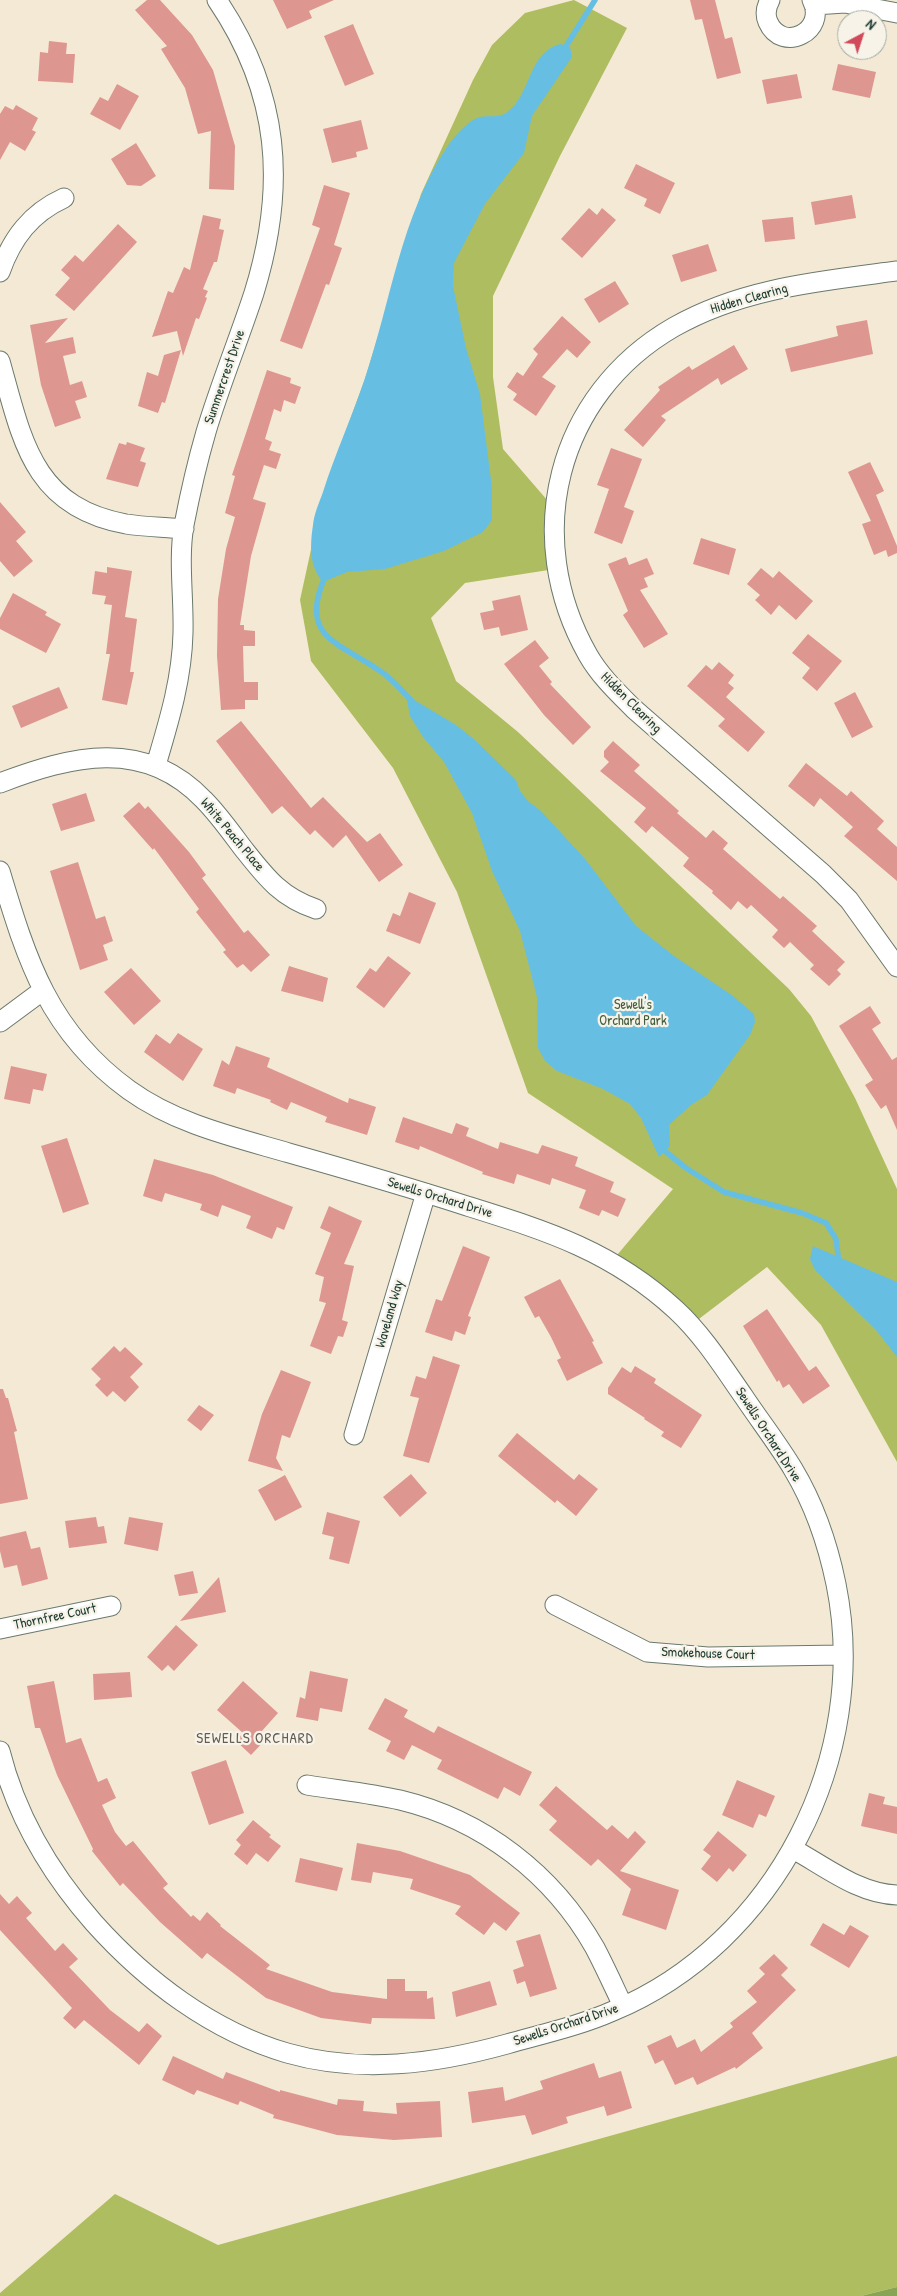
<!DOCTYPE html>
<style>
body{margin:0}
#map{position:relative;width:897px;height:2296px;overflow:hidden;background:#f4e9d5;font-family:"Patrick Hand",sans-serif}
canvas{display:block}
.north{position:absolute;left:837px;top:10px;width:50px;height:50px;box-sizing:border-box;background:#f7f3e8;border:1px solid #a1aaa0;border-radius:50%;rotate:40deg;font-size:14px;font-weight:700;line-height:20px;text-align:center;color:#1f3d34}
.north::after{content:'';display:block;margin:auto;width:18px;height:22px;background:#d1495b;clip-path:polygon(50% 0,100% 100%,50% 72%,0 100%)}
</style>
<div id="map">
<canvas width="897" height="2296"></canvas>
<div class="north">N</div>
</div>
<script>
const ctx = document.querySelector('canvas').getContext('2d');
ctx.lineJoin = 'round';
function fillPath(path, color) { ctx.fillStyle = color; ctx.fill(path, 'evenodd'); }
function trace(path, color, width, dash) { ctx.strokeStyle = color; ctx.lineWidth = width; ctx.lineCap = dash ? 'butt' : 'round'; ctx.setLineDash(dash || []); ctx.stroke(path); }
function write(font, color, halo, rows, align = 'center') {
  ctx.font = font + ' "Patrick Hand",sans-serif'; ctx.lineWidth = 4.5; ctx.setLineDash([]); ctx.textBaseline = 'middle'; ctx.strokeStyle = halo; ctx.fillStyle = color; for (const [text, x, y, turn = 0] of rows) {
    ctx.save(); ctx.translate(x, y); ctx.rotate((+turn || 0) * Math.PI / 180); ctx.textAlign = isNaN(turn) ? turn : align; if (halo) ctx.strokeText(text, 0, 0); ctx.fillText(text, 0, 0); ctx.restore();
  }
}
fillPath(new Path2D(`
 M574,0L627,28L560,156L493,296V377L503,449L554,508L555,569L465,583L431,618L456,681L518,732L789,989L811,1016L855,1098L897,1189V1462L821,1325L767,1267L691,1325L612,1261L673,1189L528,1093L457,892L393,768L311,661L300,600L324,490L365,379L421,194L473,80L492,45L525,13Z
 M897,2056V2287L861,2296H0V2293L115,2194L218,2245Z`), '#aebd5f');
fillPath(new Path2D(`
 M897,2287V2296H861Z`), '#8aa456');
fillPath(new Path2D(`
 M560,44L570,47L572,57L532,116L524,153L485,204L454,263L453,286L466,348L480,394L492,488V520L483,532L444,551L385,569L347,572L323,582C309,566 310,545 313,525C314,514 319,503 323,492C335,454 352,417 365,378C391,301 401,216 447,147C454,137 468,120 480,117C489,115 498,118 506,113C532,95 527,53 560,44Z
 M406,695L456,725L475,740L516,780L520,791L528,801L541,811L586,860L636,926L674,956L733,996L754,1014L755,1022L750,1035L707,1095L691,1105L669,1125L670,1146L659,1157L641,1118L630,1104L603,1089L557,1071L545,1061L538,1048L537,997L520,931L492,871L472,813L444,762L423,737L410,716Z
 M813,1246L897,1282V1357L876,1330L815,1270L810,1259Z`), '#66bfe3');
trace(new Path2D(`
 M563,51L595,0
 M325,577C297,639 342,643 383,673C394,681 402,691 411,700
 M663,1146L666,1152L686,1168L724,1192L802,1213L826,1223L836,1239L839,1263`), '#66bfe3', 5.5);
fillPath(new Path2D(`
 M147,0H160L192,35L213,70L235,146L234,190L209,189L211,131L198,134L185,88L161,49L167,46L135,10Z
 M273,0H334L309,11L312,18L287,29Z
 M690,0H715L725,39L732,37L741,73L717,79L702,19L695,20Z
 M353,24L374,74L345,86L324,36Z
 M49,41L67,43L66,54H75L73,83L38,81L40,52L48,53Z
 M838,64L876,72L870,98L832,90Z
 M797,74L802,98L767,104L762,80Z
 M117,84L139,96L120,130L90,114L100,97L108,101Z
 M16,105L38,118L32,130L36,132L25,151L10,142L0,160V114L5,106L13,110Z
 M361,120L368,149L356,152L357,157L332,163L323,129Z
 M136,143L156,176L141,186L127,185L111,159Z
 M636,164L675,183L660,214L644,206L647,199L624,188Z
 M324,185L350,193L334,245L342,248L329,285L326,284L302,349L280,341L320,228L312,225Z
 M852,195L856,218L815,225L811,202Z
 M589,208L597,215L602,208L616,220L582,258L561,239Z
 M203,215L221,219L219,229L224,230L217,262H214L203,289L208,291L205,297L207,298L199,319L196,318L183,356L177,331L152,337L168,291L173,293L184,267L190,270Z
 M793,217L795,239L765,242L762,220Z
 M118,224L137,242L74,311L55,295L70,278L61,270L75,255L83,262Z
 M708,244L717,271L681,282L672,255Z
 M615,281L629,304L599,323L584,299Z
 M562,316L591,342L577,358L567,349L542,377L556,386L536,416L513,400L517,394L507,387L517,372L523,376L538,354L533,349Z
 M68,318L45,343L73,337L76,353L63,356L70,385L82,381L87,397L75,401L81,418L55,427L41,385L30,325Z
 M867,320L873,354L791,372L785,349L838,336L836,326Z
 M734,345L748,369L721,385L718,378L661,416L666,420L643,447L624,430L660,390L658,387L689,366L692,370Z
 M181,350L165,403L162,402L158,413L138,406L147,372L158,376L164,355Z
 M267,370L291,378L290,383L301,387L295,404L284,400L281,412L274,409L265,439L272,442L269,450L281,454L276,469L264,465L253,499L266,503L251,556L240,625H244V630L255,631V646H243L244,682H258V700H245V709L221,710L217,656L218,599L226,549L235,517L225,513L235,476L232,475Z
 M127,442L145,448L140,461L146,463L138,487L106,479L119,443L126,445Z
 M611,448L642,459L624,507L634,511L622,544L594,533L609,489L597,485Z
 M870,462L884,491L876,495L897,546V553L888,557L886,550L874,555L862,524L871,521L848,472Z
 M0,502L26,532L16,541L33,561L14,577L0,561Z
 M701,538L736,549L729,575L693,564Z
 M626,557L629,565L647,558L654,574L644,578L648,587L640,590L668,634L644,648L623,615L628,611L608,564Z
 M107,567L132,571L125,617L137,619L130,672H134L127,705L102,700L110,654H106L112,605L104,604L106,596L92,594L95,571L107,573Z
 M761,568L773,578L779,571L813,601L796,620L779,605L771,615L755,600L760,595L747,584Z
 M13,593L47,612L45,615L61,624L46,653L0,629V618Z
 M520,595L528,630L501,636L499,627L484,630L480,613L494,610L492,601Z
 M808,634L842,661L817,691L802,678L810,668L792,653Z
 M535,640L549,658L539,666L552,682L550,684L591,727L573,745L544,715L504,664Z
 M719,662L734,675L728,683L734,688L726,697L765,732L748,752L718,726L725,719L687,686L706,665L712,670Z
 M59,687L68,708L21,728L12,706Z
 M855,692L873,727L852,738L834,703Z
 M241,721L311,808L323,797L367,842L380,833L403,865L379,882L346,835L333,848L315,830L310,835L282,806L272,814L216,741Z
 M613,741L640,765L634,771L679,811L677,813L706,838L713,830L728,843L723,849L780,899L783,896L817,926L812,931L845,962L837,970L841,974L829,986L810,969L814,965L790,942L784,948L772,937L778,930L751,905L747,909L738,901L731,910L712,893L713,891L683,866L689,858L652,826L646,833L634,822L646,808L600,771L609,762L604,757V751Z
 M806,763L847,796L851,791L884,821L877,829L897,847V881L844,836L853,827L820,798L814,807L788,786Z
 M86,793L95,821L61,831L52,804Z
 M139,802L145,809L148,806L189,852L206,875L202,878L244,933L248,930L270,955L251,972L243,964L237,968L223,952L226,950L196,912L199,909L154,848L153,850L123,816Z
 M78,862L96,919L105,916L113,941L103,945L108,960L80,970L50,871Z
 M409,892L436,903L420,944L386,931L393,913L400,916Z
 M388,956L411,973L384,1008L356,987L370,968L376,972Z
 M289,966L328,978L323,1002L281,991Z
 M131,968L161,1001L134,1025L104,992Z
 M870,1006L881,1023L872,1029L892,1060L897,1057V1130L886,1105L881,1109L865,1085L873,1080L839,1026Z
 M178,1033L203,1049L183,1081L144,1052L156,1034L170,1044Z
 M236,1046L270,1058L267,1067L348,1103L349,1098L376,1107L367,1135L325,1122L327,1117L291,1102L287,1110L270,1102L271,1100L237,1088L235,1094L213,1086L222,1060L229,1065Z
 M11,1066L47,1074L43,1091L33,1089L30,1104L4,1099Z
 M403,1117L452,1134L456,1123L469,1128L466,1136L498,1149L500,1142L538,1154L542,1145L578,1157L575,1166L614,1182L610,1192L626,1199L618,1217L602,1210L599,1216L579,1208L586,1190L552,1178L550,1185L517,1174L514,1184L482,1174L483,1172L420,1146L419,1150L395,1142Z
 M67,1138L89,1204L63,1213L41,1146Z
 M154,1159L213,1175L293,1207L284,1230L277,1227L272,1239L246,1228L251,1216L222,1205L218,1217L200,1210L202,1204L165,1193L162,1202L143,1196Z
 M329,1206L362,1221L344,1264L354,1266L342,1320L348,1322L343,1337L338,1336L331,1354L310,1346L326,1303L319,1301L324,1277L315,1274L331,1233L320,1228Z
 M463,1246L490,1257L468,1316L471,1317L465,1335L455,1331L452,1341L425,1332L436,1299L442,1301Z
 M560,1279L594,1341L592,1342L603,1363L567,1381L557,1360L561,1358L551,1337L539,1316L535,1318L524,1297Z
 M767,1309L809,1371L816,1366L830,1386L803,1404L789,1384L783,1388L779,1380L777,1382L743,1326Z
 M114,1346L120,1352L125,1347L143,1364L130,1377L139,1387L125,1402L113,1391L107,1397L95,1385L101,1379L91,1369Z
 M433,1356L460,1365L429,1463L403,1456L419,1398L410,1396L416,1376L426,1379Z
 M635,1366L656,1379L654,1383L702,1415L681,1448L661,1436L664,1432L644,1419L645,1418L608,1394V1388L622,1367L631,1373Z
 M281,1370L311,1382L290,1438L282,1435L276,1458L283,1471L248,1461L262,1414Z
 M0,1389H3L6,1398H8L17,1431L14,1432L28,1499L0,1504Z
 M199,1405L214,1415L201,1431L187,1420Z
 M517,1433L574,1480L579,1474L598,1489L576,1516L557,1500L555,1503L498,1456Z
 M411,1474L427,1493L400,1517L383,1497Z
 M285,1475L302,1507L275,1521L258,1490Z
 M327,1512L360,1521L349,1564L329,1559L334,1537L322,1534Z
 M96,1517L98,1527L104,1526L107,1543L69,1548L65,1521Z
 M129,1517L163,1523L158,1551L124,1544Z
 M26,1531L31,1549L40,1547L48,1579L22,1586L17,1565L4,1568L0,1551V1537Z
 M193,1571L198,1593L179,1596L174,1575Z
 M219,1577L226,1612L180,1621Z
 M176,1625L198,1645L174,1671L168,1665L162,1671L147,1657Z
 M310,1671L348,1679L342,1712L320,1708L318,1721L296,1717L300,1697L305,1699Z
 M130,1672L132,1697L94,1700L93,1674Z
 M54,1681L66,1743L81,1738L98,1782L107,1778L116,1798L102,1805L115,1832L126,1846L133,1841L168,1884L163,1888L191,1917L193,1915L200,1921L207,1912L221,1925L220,1926L270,1965L266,1969L332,1992L387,1999V1979H405V1991H427V1999L433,1997L435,2019L372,2018L371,2024L321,2018L266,1998L207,1953L202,1959L160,1922L123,1883L120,1886L92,1851L93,1849L57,1775L40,1728H35L27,1686Z
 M243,1681L278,1713L261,1732L267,1738L251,1755L236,1741L243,1733L217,1710Z
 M385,1698L408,1710L404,1717L434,1733L438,1726L532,1772L520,1796L504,1787L498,1799L437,1769L442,1760L412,1745L404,1760L386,1751L391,1741L368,1729Z
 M226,1760L244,1813L209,1825L191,1772Z
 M737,1780L775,1796L766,1817L759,1814L753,1828L722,1815Z
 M556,1786L607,1830L612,1825L628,1839L635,1831L646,1842L620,1871L679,1890L666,1930L622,1915L631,1889L598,1859L591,1866L549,1830L557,1821L539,1805Z
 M869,1793L885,1797L883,1804L897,1807V1834L861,1826Z
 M253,1820L271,1835L269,1837L281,1846L268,1862L256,1853L247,1865L234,1854L241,1845L236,1840Z
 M718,1831L747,1855L733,1872L729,1868L717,1882L701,1869L711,1856L703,1850Z
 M357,1843L400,1851L470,1875L520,1913L506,1931L494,1922L484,1935L455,1914L461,1906L410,1889L413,1879L373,1872L371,1883L351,1880Z
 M300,1858L343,1868L337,1891L295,1882Z
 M0,1894L9,1904L17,1896L32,1913L26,1918L55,1951L63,1943L78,1959L69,1967L110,2010L139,2032L147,2023L162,2036L139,2065L84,2020L75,2029L63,2018L72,2008L0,1930Z
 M823,1923L844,1935L850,1925L869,1936L849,1968L810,1945Z
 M540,1934L557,1989L530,1997L525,1981L517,1984L513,1970L524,1966L516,1941Z
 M774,1954L788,1968L781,1975L796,1990L752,2033L763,2048L736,2069L735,2067L697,2085L693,2077L675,2085L663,2060L655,2064L647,2046L671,2035L677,2048L695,2039L701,2052L733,2027L730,2023L757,2002L747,1991L765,1974L759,1968Z
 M490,1981L497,2005L456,2017L452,1992Z
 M173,2056L223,2079L226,2072L280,2092V2090L337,2105L338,2099L364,2101L363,2111L397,2114L396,2103L440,2101L442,2137L394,2140L337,2135L273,2118L274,2115L240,2101L238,2105L197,2090L194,2095L162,2080Z
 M594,2063L599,2078L621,2071L632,2108L607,2116L604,2106L566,2117L568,2123L532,2135L525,2115L472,2123L468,2092L503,2087L505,2101L543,2089L540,2081Z`), '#de9691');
const minor = new Path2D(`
 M770,0C766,7 765,15 768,22C782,54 828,31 812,0
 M814,5L845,3L897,13
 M897,271C821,281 742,288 674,327C556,395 521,537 588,655C600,676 617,692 634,709L823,874L849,900L897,967
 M0,272C12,238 31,213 64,198
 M0,361C22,439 32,507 126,524C145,527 165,527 184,529
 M156,765C169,721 182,679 183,633C184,597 178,560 184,525C190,494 197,463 206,432C220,385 239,339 254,293C287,186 280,93 217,0
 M0,783C71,756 144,737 204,800C218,814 230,831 242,847C265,876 280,897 316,909
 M0,871C27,961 49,1032 129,1090C176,1124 234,1137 289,1153C349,1170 408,1187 467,1206C547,1231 612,1251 676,1310C703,1335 723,1367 744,1397C760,1421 778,1444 793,1469C814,1504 828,1545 836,1584C871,1756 776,1943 613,2011C579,2026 542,2034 507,2044C435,2064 360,2074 287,2053C212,2031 146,1981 94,1923C51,1874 16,1815 0,1751
 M0,1022L42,991
 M354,1435L426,1193
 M555,1605L647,1652L708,1657L842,1655
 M0,1629L111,1606
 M307,1785C338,1790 370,1793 400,1800C483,1820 553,1874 595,1948C605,1967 614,1987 623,2006
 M793,1849C826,1867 859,1894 897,1895`);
trace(minor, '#6a796c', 21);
trace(minor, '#fff', 19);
write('14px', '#1f3d34', '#f7f3e8', [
 ["Hidden Clearing",749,299,-16],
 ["Summercrest Drive",225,377,-71],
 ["Hidden Clearing",631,703,45],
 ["White Peach Place",232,835,50],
 ["Sewells Orchard Drive",440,1198,17],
 ["Waveland Way",390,1314,-74],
 ["Sewells Orchard Drive",768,1435,57],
 ["Thornfree Court",55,1617,-12],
 ["Smokehouse Court",708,1654,2],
 ["Sewells Orchard Drive",566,2025,-18]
]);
write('14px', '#435d3f', '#f7f3e8', [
 ["Sewell's",633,1005],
 ["Orchard Park",633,1021]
]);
ctx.letterSpacing = '1px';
write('15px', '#625c55', '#f7f3e8', [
 ["SEWELLS ORCHARD",255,1739]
]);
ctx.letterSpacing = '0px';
</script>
